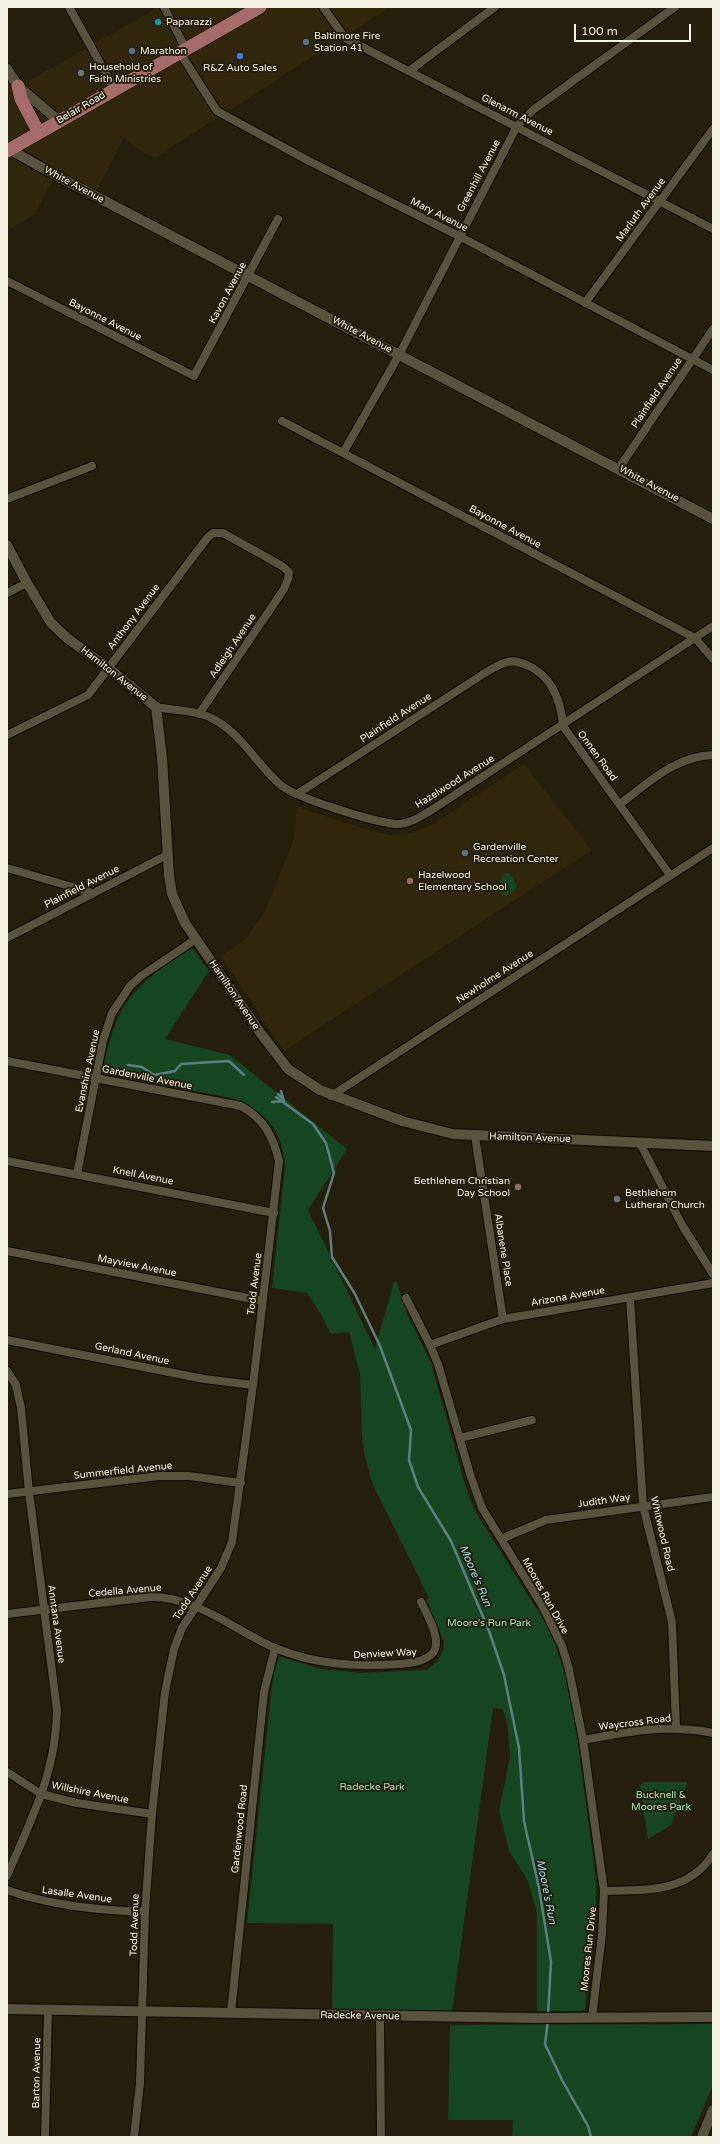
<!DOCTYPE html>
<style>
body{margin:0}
#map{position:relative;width:720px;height:2144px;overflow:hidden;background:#251f0b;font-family:"Varela Round",sans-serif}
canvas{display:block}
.frame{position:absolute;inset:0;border:8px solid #f5f1e5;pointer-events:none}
.scale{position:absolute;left:574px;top:24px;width:117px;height:18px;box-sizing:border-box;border:2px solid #f5f1e5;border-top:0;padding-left:5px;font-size:12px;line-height:14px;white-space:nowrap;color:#f5f1e5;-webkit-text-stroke:3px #251f0b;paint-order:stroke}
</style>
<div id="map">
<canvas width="720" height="2144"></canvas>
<div class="frame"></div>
<div class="scale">100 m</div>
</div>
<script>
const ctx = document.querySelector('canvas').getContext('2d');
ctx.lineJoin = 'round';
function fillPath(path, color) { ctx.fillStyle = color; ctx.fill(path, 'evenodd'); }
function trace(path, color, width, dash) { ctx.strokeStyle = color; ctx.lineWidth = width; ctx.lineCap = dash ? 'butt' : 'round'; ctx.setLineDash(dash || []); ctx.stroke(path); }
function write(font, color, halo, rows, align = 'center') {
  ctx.font = font + ' "Varela Round",sans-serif'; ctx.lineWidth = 4; ctx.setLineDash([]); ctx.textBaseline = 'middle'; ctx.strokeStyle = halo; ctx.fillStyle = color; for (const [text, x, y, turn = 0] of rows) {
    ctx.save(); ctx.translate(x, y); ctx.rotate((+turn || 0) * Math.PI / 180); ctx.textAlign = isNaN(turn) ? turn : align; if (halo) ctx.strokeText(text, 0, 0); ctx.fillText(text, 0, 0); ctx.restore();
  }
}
fillPath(new Path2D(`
 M159,7H390L155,158L141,151L124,138L94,196L55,175L35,214L7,231V80L13,76L21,85Z
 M524,764L592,850L284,1051L221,956L246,939L264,913L294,839L297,807L372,831L391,835L413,833L434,824Z`), '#30270c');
fillPath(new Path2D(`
 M507,873H509L517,885L516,889L506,896L502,895L497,887L504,874Z
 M189,949H193L209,971L165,1039L230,1055L347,1149L308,1210L375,1349L394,1282H397L406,1312L431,1363L467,1491L475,1511L543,1619L552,1636L563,1667L575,1722L596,1879V1915L585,2009L582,2011H537V1914L528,1881L509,1851L499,1811L510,1757L508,1727L503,1709L493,1708L452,2011L332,2009L333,1924L247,1923L273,1676L277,1662L280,1657L321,1669L360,1673L427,1670L438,1661L444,1649V1641L426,1600L429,1598L373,1485L364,1453L362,1436L360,1374L349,1332L331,1334L320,1313L307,1293L272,1288L285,1167C282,1130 268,1114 235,1099L105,1073L103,1070C117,1001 132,988 189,949Z
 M643,1782H687V1784L671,1825L648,1839L640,1786Z
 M713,2024V2085L691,2137H512L513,2120H448L450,2025Z`), '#174721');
trace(new Path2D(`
 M128,1065L142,1067L154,1075L175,1071L181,1064L229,1061L244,1075
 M281,1091L284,1101
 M278,1094L283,1099
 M276,1097L313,1124L326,1143L334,1173L323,1208L330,1231L332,1257L355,1294L380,1346L411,1430L409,1460L418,1487L451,1541L489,1631L504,1675L519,1748L524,1821L539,1888L551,1962L548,2015
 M272,1102L284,1101
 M548,2020L545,2044L562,2080L588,2126L591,2137`), '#5e7f87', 2.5);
const minor = new Path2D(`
 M69,7L115,90
 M164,7L186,49
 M323,7L345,38L713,229
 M180,53L217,111L307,160L459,236L713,370
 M409,71L495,7
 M7,281L194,376L278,219
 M585,303L713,129
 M282,421L695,638L713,659
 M343,453L399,355L517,126L533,110L675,7
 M619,468L713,329
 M7,499L92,466
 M7,593L27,583
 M156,707C176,711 198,710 215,720C245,737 257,766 282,786C297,798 376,823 397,824C409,824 420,817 430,811L713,626
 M7,735L88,695L208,537L213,533H223L282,566L289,572L288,579L284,589L199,714
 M297,794L485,673C492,669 500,663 508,662C515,660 522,663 529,666C552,677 561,701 563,726L670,875
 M620,804C648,783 676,756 713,755
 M7,868L93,893
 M7,938L167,855
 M7,1061L241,1106C264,1119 273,1136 279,1161L253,1385L232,1542L221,1568L182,1628L174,1649L165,1692L152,1814L145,1912L140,2083L134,2137
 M331,1096L713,848
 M475,1136L503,1319
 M640,1143L682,1225L713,1274
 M7,1161L274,1213
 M77,1174L103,1041L112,1013L130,986L141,976L196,939
 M7,1251L263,1301
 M630,1297L643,1506L672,1622L676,1728
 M406,1298L430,1345L438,1364L470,1474L482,1508L543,1607L562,1646L569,1669L583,1740L604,1891L602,1934L592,2018
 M7,1340L204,1379L253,1385
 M430,1345L503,1319L713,1283
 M7,1371L16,1385L21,1408L29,1492L57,1710C56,1774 31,1819 7,1876
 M460,1438L532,1420
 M7,1494L159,1476H189L241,1483
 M501,1539L546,1520L713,1497
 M7,1614L150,1597C196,1596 234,1630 275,1648C316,1665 357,1667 400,1664C451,1661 438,1636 421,1602
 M583,1740C630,1731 665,1724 713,1733
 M7,1772L41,1794L77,1803L152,1814
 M7,1890C52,1906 98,1910 145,1912
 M604,1891C645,1890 689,1893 713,1854
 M231,2013L264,1692L275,1648
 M380,2016L381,2137
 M45,2137L48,2010`);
const tertiary = new Path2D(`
 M7,69L18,86L59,121
 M13,148L16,153L55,175L713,519
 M7,545L27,583L51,623L67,638L108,668L156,707L162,757L169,876L172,894L185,923L259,1031L288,1069L320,1090L402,1121L453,1134L713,1146
 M7,2009L534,2018L713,2017
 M702,2137L713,2110`);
const primary = new Path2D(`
 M18,86L21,99L39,133
 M7,151L260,7`);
trace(minor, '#0e0900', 10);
trace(tertiary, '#0e0900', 12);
trace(primary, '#0e0900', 14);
trace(minor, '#5a533e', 8);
trace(tertiary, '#5a533e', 10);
trace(primary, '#a66c69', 13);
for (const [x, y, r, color] of [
 [158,22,4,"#0f9aa8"],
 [306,42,4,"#5c6f8a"],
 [132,51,4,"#5c6f8a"],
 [240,56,4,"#3f7fe0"],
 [81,73,4,"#6b7280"],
 [465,853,4,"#5c6f8a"],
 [410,881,4,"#8d6e63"],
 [518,1187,4,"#8d6e63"],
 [617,1199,4,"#6b7280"]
]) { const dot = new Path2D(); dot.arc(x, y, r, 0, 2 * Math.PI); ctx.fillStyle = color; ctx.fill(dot); trace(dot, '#251f0b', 1.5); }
write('10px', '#f5f1e5', '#251f0b', [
 ["Paparazzi",166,22],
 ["Baltimore Fire",314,36],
 ["Station 41",314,48],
 ["Marathon",140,51],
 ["Household of",89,67],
 ["Faith Ministries",89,79],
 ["R&Z Auto Sales",240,68,"center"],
 ["Gardenville",473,847],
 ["Recreation Center",473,859],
 ["Hazelwood",418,875],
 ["Elementary School",418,887],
 ["Bethlehem Christian",510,1181,"right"],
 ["Day School",510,1193,"right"],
 ["Bethlehem",625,1193],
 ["Lutheran Church",625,1205]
], 'left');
write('10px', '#f5f1e5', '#251f0b', [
 ["Belair Road",81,108,-30],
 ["Glenarm Avenue",517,115,27],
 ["Greenhill Avenue",479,176,-62],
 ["White Avenue",74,185,28],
 ["Marluth Avenue",641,210,-54],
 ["Mary Avenue",439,215,27],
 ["Kavon Avenue",228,293,-62],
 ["Bayonne Avenue",105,320,27],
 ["White Avenue",362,335,28],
 ["Plainfield Avenue",657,393,-56],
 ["White Avenue",649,484,28],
 ["Bayonne Avenue",505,527,28],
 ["Anthony Avenue",134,617,-53],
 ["Adleigh Avenue",233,646,-56],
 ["Hamilton Avenue",114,674,38],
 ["Plainfield Avenue",396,718,-33],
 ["Onnen Road",597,756,54],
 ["Hazelwood Avenue",455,782,-32],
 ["Plainfield Avenue",82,887,-27],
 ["Newholme Avenue",495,977,-33],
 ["Hamilton Avenue",234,995,56],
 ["Evanshire Avenue",88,1071,-78],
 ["Gardenville Avenue",147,1078,11],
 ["Hamilton Avenue",530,1138,2],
 ["Knell Avenue",143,1176,11],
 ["Albanene Place",503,1250,81],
 ["Mayview Avenue",137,1266,11],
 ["Todd Avenue",255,1284,-83],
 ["Arizona Avenue",568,1297,-10],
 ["Gerland Avenue",132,1354,12],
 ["Summerfield Avenue",123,1471,-6],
 ["Judith Way",604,1501,-8],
 ["Whitwood Road",662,1534,77],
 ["Cedella Avenue",125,1591,-5],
 ["Todd Avenue",193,1593,-57],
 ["Moores Run Drive",545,1596,61],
 ["Anntana Avenue",56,1624,82],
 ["Denview Way",385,1654,-3],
 ["Waycross Road",635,1723,-7],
 ["Willshire Avenue",90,1793,11],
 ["Gardenwood Road",240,1829,-84],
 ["Lasalle Avenue",77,1895,8],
 ["Todd Avenue",135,1925,-88],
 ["Moores Run Drive",589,1949,-84],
 ["Radecke Avenue",360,2016,1],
 ["Barton Avenue",37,2073,-89]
]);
write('10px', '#98eda5', '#251f0b', [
 ["Moore's Run Park",489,1623],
 ["Radecke Park",372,1787],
 ["Bucknell &",661,1795],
 ["Moores Park",661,1807]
]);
write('italic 11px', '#95d9f4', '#251f0b', [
 ["Moore's Run",475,1576,67],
 ["Moore's Run",546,1892,79]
]);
</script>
